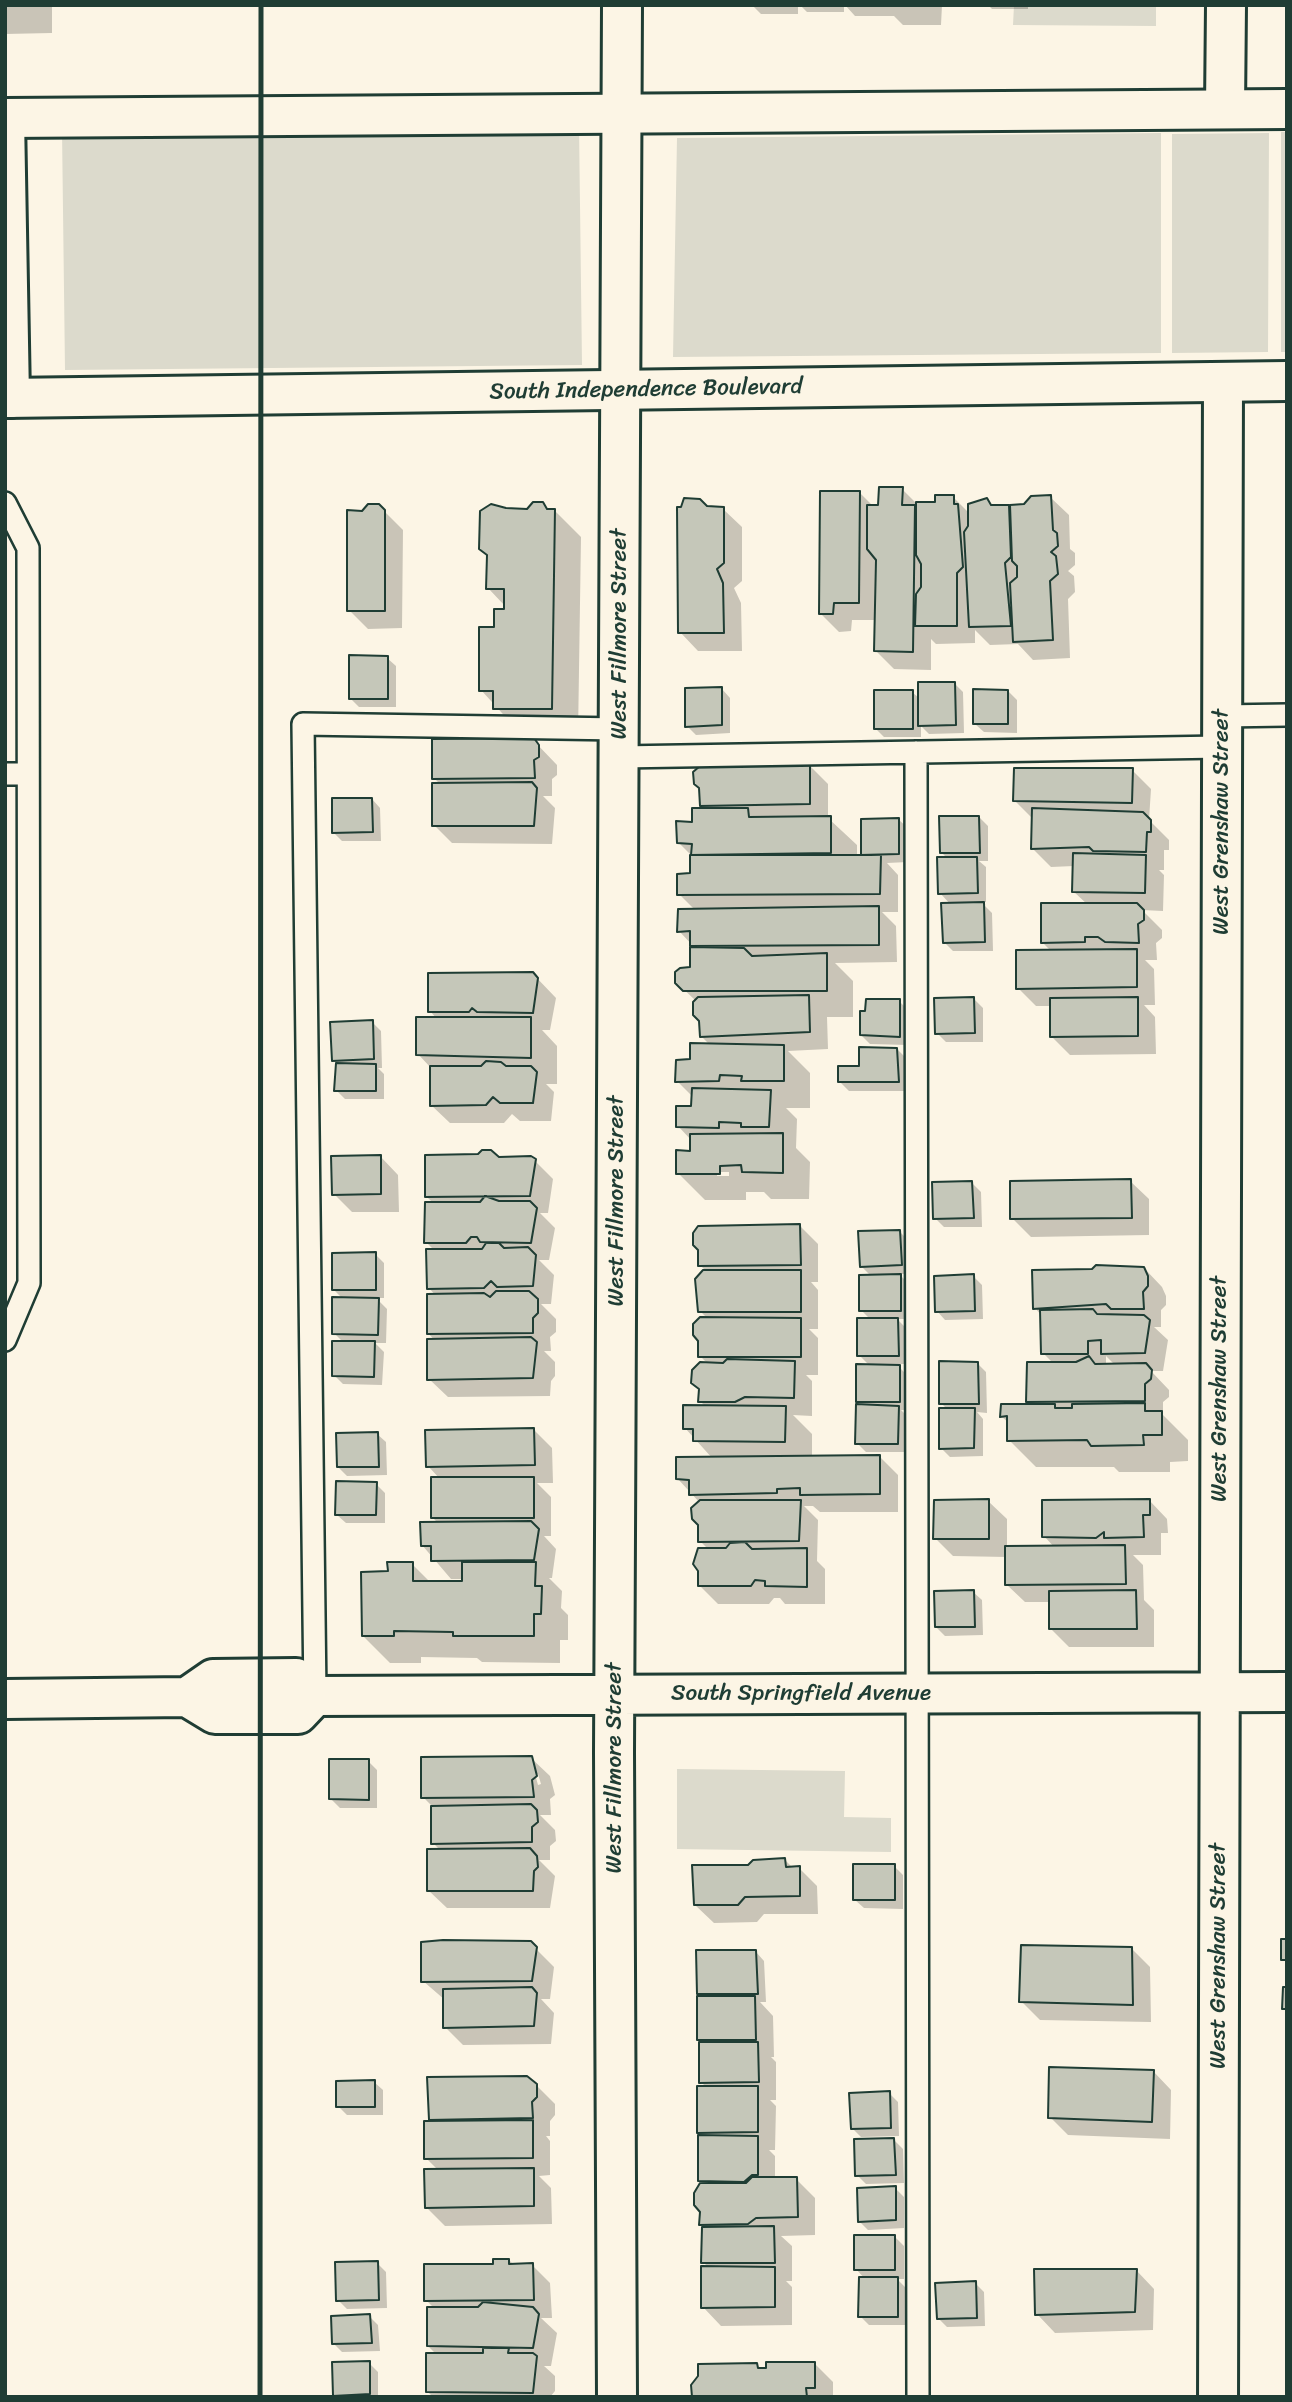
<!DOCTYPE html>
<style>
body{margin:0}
#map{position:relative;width:1292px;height:2402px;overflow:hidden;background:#fcf5e5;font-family:Sriracha,sans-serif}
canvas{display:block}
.frame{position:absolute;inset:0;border:7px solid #1f3d34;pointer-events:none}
</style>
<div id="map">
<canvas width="1292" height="2402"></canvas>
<div class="frame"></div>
</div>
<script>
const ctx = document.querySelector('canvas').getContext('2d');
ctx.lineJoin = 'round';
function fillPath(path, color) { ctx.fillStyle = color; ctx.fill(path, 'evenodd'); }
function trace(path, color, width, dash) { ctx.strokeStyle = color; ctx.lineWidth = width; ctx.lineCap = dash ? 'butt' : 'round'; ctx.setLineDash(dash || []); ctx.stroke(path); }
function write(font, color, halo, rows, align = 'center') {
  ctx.font = font + ' Sriracha,sans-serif'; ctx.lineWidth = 5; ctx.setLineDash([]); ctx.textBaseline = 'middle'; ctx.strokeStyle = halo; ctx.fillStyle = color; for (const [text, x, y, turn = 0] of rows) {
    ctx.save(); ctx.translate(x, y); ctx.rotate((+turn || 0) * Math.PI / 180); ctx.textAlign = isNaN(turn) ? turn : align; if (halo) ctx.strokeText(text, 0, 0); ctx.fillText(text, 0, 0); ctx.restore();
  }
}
fillPath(new Path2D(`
 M1014,5H1156V26L1013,25Z
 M579,125L582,365L65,370L62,130Z
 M1281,132H1287V352H1281Z
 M1161,133V353L673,357L677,138Z
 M1269,133L1268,352L1172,353V134Z
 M677,1769L845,1771L844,1817L891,1818V1852L677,1849Z`), '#dcdacc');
fillPath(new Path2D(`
 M5,5H52V33L5,34Z
 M752,5H798V14H761Z
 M800,5H844V12H807Z
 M845,5H942L941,25H903L894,16H855Z
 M988,5H1028V9H992Z
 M902,489L917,504L937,503L953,497L969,513L987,500L994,507L1024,506L1050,497L1069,515L1070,549L1075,553V565L1068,571L1074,576L1075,592L1068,599L1070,658L1033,660L1018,644L990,645L975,630V643L936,644L931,639V670L894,669L876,651L877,620H852L851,631L839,632L821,614L860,493L874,507H880Z
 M542,504L549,510H554L581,537L578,736L522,735L481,690L496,629L505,611V606L488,588L506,510H527Z
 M379,506L403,530L402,628L368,629L349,610L363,513Z
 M706,508L723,509L742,527V581L734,588L741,603L742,651H698L680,632Z
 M387,658L396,666V707H359L350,698Z
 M954,683L963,692L964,733L929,734L921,726V737H884L875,728L912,692L920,699Z
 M722,689L730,698V733L696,735L687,726Z
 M1008,691L1017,700V733L984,732L975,724Z
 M533,740L557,765V775L552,779V796H543L555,808L552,844L452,843L434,825L440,784L434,778Z
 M810,766L828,784V818L857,845V857H863V820H899L908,828V862L887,863L898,875V912H882L896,926L897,962L835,963L853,981V1017H827L828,1049L788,1051L810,1073V1108H786L797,1119L796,1148L810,1162L809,1199H771L764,1192H746V1200H705L678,1173L692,1152V1141L678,1126L693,1108V1097L677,1081L692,1061L710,1045L701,1036L696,1001L677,983L692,969L696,949L679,931L695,910L679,894L692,875V856L679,843L706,810L701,805ZM717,1172H729V1176H717Z
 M1132,770L1151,789L1149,820L1169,840V850H1164V870H1159L1164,875L1163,911L1142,910L1162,930V938L1156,943L1157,960H1145L1154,969L1155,1005H1144L1155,1017L1156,1054L1070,1055L1052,1037V1006H1036L1018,988L1052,952L1042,942L1088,905L1073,891L1074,866L1051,867L1033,849V819L1015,801Z
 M372,799L380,808L381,841H342L333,832Z
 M979,817L988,826V861H979L986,867V902H981L992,913L993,951H953L944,942L951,905L940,893L948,859L942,853Z
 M533,974L556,998L550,1030H542L557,1046V1084H546L554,1092L551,1121H520L512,1114L504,1123H450L431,1105V1068L418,1054L437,1019L430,1011Z
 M974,999L983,1008V1042H946L937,1033Z
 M899,1001L908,1010V1045L870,1044L861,1035Z
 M372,1022L381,1031L382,1068H378L384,1074V1099H345L336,1090L337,1064L333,1060Z
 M897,1049L906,1058L907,1091H849L840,1082Z
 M380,1156L398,1175L399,1212H352L334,1194Z
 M498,1158L535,1161L553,1179L548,1213H540L555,1228L549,1260H539L554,1275L551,1304H541L556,1319V1332L550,1337L551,1351H544L555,1362V1376L551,1381L550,1396L448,1397L429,1379L435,1341L429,1334L436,1296L429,1288L435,1251L426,1242L434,1204L426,1196Z
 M1130,1181L1149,1199V1235L1031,1237L1012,1218Z
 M972,1183L981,1192L982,1227H944L935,1218Z
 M800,1226L818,1244V1282H811L818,1290V1329H809L818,1338V1375H806L812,1381V1416L793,1415L812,1434V1458L880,1457L898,1475V1512H820L813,1506H804L818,1520L817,1561L825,1569V1604H785L780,1598H774L769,1604H718L700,1586L708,1549L700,1541V1503L678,1479L713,1459L685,1428L706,1407L700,1401L708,1364L700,1356L708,1319L700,1311L706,1271L700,1265Z
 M899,1231L908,1240L910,1274H899L910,1285V1319H897L906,1328L907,1364H896L908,1376V1410H901L907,1416L906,1452H866L857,1443L863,1406L858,1401L870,1366L859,1355L870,1319L861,1310L872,1277L861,1266Z
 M375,1254L384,1263V1298H376L387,1309L386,1343H375L384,1352L382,1385L343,1384L334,1375L344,1343L334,1333L343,1299L333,1289Z
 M1144,1268L1162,1287L1166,1296V1305L1161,1310V1327H1154L1168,1340L1163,1371H1151L1169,1390V1397L1163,1402V1415L1188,1440V1461L1170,1462V1472H1119L1114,1467H1036L1009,1440V1423L1002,1417L1032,1406L1028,1402L1054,1364L1043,1353L1042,1316L1035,1308ZM1106,1356L1115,1365H1106Z
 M973,1276L982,1285L983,1319L945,1320L937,1311Z
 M977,1363L986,1372L987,1413L977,1412L983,1419V1456L950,1457L941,1448L948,1410L941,1403Z
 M533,1429L552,1448L553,1483H537L551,1497V1536H544L556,1549L552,1578H549L562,1591L561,1608L568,1615V1640H560V1663L482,1662L477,1658L421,1657V1663H390L363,1636L390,1573L412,1564L431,1583H464V1579H451L422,1545L438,1523L433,1518L440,1479L428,1466Z
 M377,1434L386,1442L387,1475L347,1476L338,1467Z
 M376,1484L385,1493V1523H346L337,1515Z
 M1149,1500L1167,1519L1168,1533H1161V1555H1133L1143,1565L1144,1600L1154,1610V1647H1069L1051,1629V1602H1025L1006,1584L1007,1557L953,1556L935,1538L988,1501L1007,1519V1548H1055L1044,1536Z
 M973,1592L982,1600L983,1635L945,1636L936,1627Z
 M531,1758L550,1776L555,1795L550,1799L551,1815H540L555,1830L556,1841L550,1846V1860H539L555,1876L550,1908H447L428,1890L441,1851L433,1843L432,1806L423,1797ZM535,1774H538L541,1784L538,1785Z
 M368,1761L377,1770V1808H340L331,1799Z
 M785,1860L793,1868H799L817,1886L818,1914H764L757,1922L714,1923L695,1905L749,1867Z
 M894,1866L903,1875V1909L864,1908L855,1900Z
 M530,1943L554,1967L550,1999H541L554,2013L551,2044L463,2045L445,2027V2000L423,1981Z
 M1132,1949L1150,1967L1151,2022L1040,2020L1021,2001Z
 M756,1952L764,1961L766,2002H760L773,2016L774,2057H771L776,2062V2100H770L776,2106L775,2150H769L775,2156V2179H796L815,2198V2235L781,2236L792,2246V2281H786L792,2287V2325L721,2326L703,2307L708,2267L703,2262L702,2183L699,2180L704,2137L699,2132L707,2088L701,2082L704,2044L699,2039L703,1998L699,1993Z
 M1153,2071L1171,2090L1170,2139L1068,2135L1050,2117Z
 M374,2082L383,2090V2115H347L338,2106Z
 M536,2085L555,2104V2115L550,2121V2136H546L550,2141V2175L539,2176L551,2188L552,2224L445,2226L427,2208L439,2171L426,2158L434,2123L430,2119Z
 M889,2093L898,2102L899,2136L861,2137L852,2128Z
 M894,2140L903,2149L904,2183L866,2184L857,2175Z
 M895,2188L904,2197V2228L868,2230L859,2221Z
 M895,2237L904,2246V2279H897L906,2288V2325H869L860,2316L865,2279L856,2269Z
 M509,2260L514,2265H532L550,2283L552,2318H541L557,2333L551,2366H544L555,2376V2391L550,2397H433L428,2392L437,2355L428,2346L435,2309L426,2300Z
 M377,2263L386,2272L387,2308L347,2309L338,2300Z
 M1136,2270L1154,2289L1153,2330L1055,2333L1037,2314Z
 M975,2283L984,2292L985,2326L947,2327L938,2318Z
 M369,2316L378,2325L380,2351L342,2352L334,2344Z
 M369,2363L378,2372V2397L335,2395Z
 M814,2363L833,2382V2397H694L756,2364L761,2370Z`), '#0003');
const building = new Path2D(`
 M879,487H903L902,505H915L913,652L874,651L876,560L867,549V505H878Z
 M820,491H860L859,603H834L833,614H819Z
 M935,495H954V504H958L963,567L957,573V626H915L916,594L921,587V564L916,555V502H935Z
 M1051,495L1053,530L1057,533L1058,546L1051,552L1056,556L1058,574L1050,581L1053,640L1013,642L1010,583L1017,577V566L1012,561L1010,505L1024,504L1031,496Z
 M684,498L700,499L707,506L724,507V563L717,569L723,583L724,633H678L677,507H681Z
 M987,498L991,505H1009L1011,557L1005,563L1011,626L969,627L964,532L968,526V504Z
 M533,502H543L547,509H555L552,709H493V691H479V627H494V609H504V589H486L487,555L479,549L480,511L491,504L506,508L527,509Z
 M368,504H379L385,510V611H347V510L362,511Z
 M349,655L388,656V699H349Z
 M918,682H955L956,725L918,726Z
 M722,687V725L685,727V688Z
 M973,689L1008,690V724H973Z
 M874,690H913V729H874Z
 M534,738L539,745V757L534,760L535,778L432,779V739Z
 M810,764V804L700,806L699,788L694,784L693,772L700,766Z
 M1014,768H1133L1132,803L1013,801Z
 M532,782L537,788L534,826H432V783Z
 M332,798H372L373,832L332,833Z
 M692,808H748L749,817L831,816V853L691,855L692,844L677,843L676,821L692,822Z
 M1032,808L1143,812L1151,820V832H1147L1146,852L1093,851L1089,847L1031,849Z
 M939,816H979L980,853H940Z
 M899,818V854L861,855V819Z
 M1073,853L1146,855L1145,893L1072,892Z
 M690,855H881L880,894L677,895V874L690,873Z
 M937,857H977L978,893L938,894Z
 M984,902L985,942L943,943L941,903Z
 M1041,903H1137L1144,910V920L1138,924L1139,943L1105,942L1098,937H1085V942L1041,943Z
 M879,906V945L690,946V931L677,932L678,909Z
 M690,947L744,948L752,956L827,953V991H683L675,983V972L680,968L690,967Z
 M1137,949V987L1016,989V950Z
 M533,972L538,978L533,1013L477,1012L472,1008L469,1012H428V973Z
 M809,995L810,1032L700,1037L699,1021L693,1015V1002L698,997Z
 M974,997L975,1033L935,1034L934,998Z
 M1138,997V1036L1050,1037V998Z
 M866,999H900V1037L860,1035V1011H865Z
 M416,1017H531V1058L416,1055Z
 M373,1020L374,1059L332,1061L330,1022Z
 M690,1043L784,1045V1081H741L742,1076L720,1075L719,1081L675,1082L676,1060L690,1059Z
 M859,1047L897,1048L899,1082H838V1066H859Z
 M486,1061L501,1062L506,1066H531L537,1072L533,1103H500L493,1097L486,1105L430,1106V1066H481Z
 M336,1063L376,1064V1091H334Z
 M692,1088L771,1090L769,1127H741V1123L719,1122V1128L676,1127V1106H691Z
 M783,1133V1173L742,1172L741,1165L720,1166V1174H676V1150L690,1151V1134Z
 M482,1150H491L499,1157L531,1156L536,1159L530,1196L425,1197V1155L478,1154Z
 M381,1155V1194L332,1195L331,1156Z
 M1131,1179L1132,1218L1010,1219V1181Z
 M972,1181L974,1218L933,1219L932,1182Z
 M485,1196L499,1201H530L537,1208L531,1243L480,1242L477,1237H471L466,1243H424L425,1202H480Z
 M800,1224L801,1265L698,1266V1250L693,1245V1233L698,1226Z
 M900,1230L902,1265L860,1267L858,1231Z
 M486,1243H499L504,1248L528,1247L536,1255L533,1286L497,1287L491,1281L484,1288L427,1289L426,1249H482Z
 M376,1252V1290H332V1253Z
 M1096,1265L1144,1267L1148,1276V1286L1143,1292L1144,1309H1111L1106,1304L1033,1309L1032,1270L1092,1269Z
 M703,1270H801V1312H698L695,1279Z
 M901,1274V1311H859V1275Z
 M974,1274L975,1311L935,1312L934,1276Z
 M496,1291H529L538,1299V1313L533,1318V1333L427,1334V1294L484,1293L490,1297Z
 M332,1297L379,1298L378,1335L332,1334Z
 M1093,1309L1097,1314L1144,1315L1150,1320L1145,1353L1101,1354V1340L1088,1341V1354H1041L1040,1310Z
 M700,1317L801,1318V1357H698V1341L693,1335V1324Z
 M857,1318H898L899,1356H857Z
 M531,1337L537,1342L533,1378L427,1380V1339Z
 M332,1341H375L374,1377L332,1376Z
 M1089,1356L1095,1364L1146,1363L1152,1370L1151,1379L1145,1384V1401L1026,1402L1027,1362H1076Z
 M727,1359L795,1361L794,1398L745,1397L735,1402H698L699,1389L691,1383L692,1370L700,1362L723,1363Z
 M939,1361L978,1362L979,1404H939Z
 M856,1364L900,1365V1402H856Z
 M1145,1403V1411H1162V1435H1143L1144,1445L1091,1446L1087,1440L1007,1441V1416L1000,1417L1001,1404H1055V1408H1072V1404Z
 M856,1404L899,1406L898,1444H855Z
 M683,1405L786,1406L785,1442L693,1441V1429H683Z
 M939,1408H975L974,1448L939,1449Z
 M534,1428L535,1465L426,1467L425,1430Z
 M378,1432L379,1467H337L336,1433Z
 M880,1455V1494L800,1495V1488L777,1489V1493L689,1495V1480L676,1479V1457Z
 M431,1477H534V1518H431Z
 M336,1481L377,1482L376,1515H335Z
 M989,1499V1539H933L934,1500Z
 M1150,1499V1515H1143L1144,1537L1104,1538V1532L1096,1538L1042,1537V1500Z
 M700,1500H801L799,1541L698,1542V1525L692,1519L691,1508Z
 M531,1521L539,1529L534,1560L431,1561V1546H421L420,1522Z
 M745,1542L752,1549L807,1548V1587L765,1586V1581L755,1580L751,1586H698V1571L693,1564L698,1548H726L730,1543Z
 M1125,1545L1126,1584L1005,1585V1546Z
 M387,1562H413V1581H462V1562H536L535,1586H542L541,1614H534V1636H453V1632L394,1631V1636H362L361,1572L388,1571Z
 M974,1590L975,1627H935L934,1591Z
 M1136,1590L1137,1629H1049V1591Z
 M532,1756L537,1776L532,1780L534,1797L421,1798V1757Z
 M329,1759H369V1800L329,1799Z
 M531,1804L537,1810L538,1822L532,1827V1842L431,1844V1806Z
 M530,1848L537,1856L538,1867L534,1871L533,1891H427V1849Z
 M785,1858L786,1867L800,1866V1896L745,1897L738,1905H694L692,1865H748L753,1860Z
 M853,1864H895V1900H853Z
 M1281,1939H1287V1960H1281Z
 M443,1940L531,1941L537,1947L532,1981L421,1982V1942Z
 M1021,1945L1132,1947L1133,2005L1019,2002Z
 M696,1950H756L758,1994H697Z
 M532,1987L537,1993L534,2026L443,2028V1989Z
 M1283,1987H1287V2009H1282Z
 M697,1996H755L756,2040H697Z
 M699,2042H758L759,2082L699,2083Z
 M1049,2067L1154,2070L1152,2122L1048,2118Z
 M527,2076L537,2084V2097L532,2102L533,2118L429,2120L427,2077Z
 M375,2080V2107H336V2081Z
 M697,2086H758V2132L697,2133Z
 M890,2091L891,2128L851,2129L849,2093Z
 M533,2120V2158L424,2159V2121Z
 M698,2135L758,2136V2175H752L744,2182L698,2181Z
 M894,2138L896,2175L855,2176L854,2139Z
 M534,2168V2206L425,2208L424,2169Z
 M752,2177H797L798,2217L756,2218L748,2224L699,2225L700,2212L694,2205V2193L700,2183H746Z
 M896,2186V2220L858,2222L857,2188Z
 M774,2226L775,2263H701L702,2227Z
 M854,2235H895V2270H854Z
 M493,2259H509V2264L533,2263L534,2300L424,2301V2264H493Z
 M378,2261L379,2300L336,2301L335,2262Z
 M701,2266L775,2267V2307L701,2308Z
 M1034,2269H1137L1135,2312L1035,2315Z
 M859,2277H898V2317H858Z
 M976,2281L977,2318L937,2319L935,2283Z
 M483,2302L533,2307L539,2314L533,2348L427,2346V2307H478Z
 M370,2314L372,2343L332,2344L331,2316Z
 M483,2348H509L508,2353H533L537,2356L533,2393L426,2392V2353H483Z
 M370,2361V2394L333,2396L332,2362Z
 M766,2362H815V2388H806L807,2397H692L691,2385L698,2376V2364L757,2363L758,2368H766Z`);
fillPath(building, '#c5c7b9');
trace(building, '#1f3d34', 2);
const service = new Path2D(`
 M5,503L28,548L29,1283L5,1340
 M1222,716L1287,715
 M916,752L918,2397
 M620,757L1221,747
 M5,774H28
 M315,1696L303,724L620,729`);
const minor = new Path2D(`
 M1225,109L1226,5
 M5,118L10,398
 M187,1697L213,1679L296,1678L315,1696
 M5,1699L187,1697L215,1714H298L315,1696L1287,1692
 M617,2397L614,1752L622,5
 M1218,2397L1223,382`);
const tertiary = new Path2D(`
 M5,118L1287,109
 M5,398L1287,381`);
trace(service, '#1f3d34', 26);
trace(minor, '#1f3d34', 44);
trace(tertiary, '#1f3d34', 44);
trace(service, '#fcf5e5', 21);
trace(minor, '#fcf5e5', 38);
trace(tertiary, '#fcf5e5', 38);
trace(new Path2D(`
 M260,2397L261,5`), '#1f3d34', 5);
write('23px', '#1f3d34', '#fcf5e5', [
 ["South Independence Boulevard",646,390,-1],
 ["West Fillmore Street",620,634,-90],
 ["West Grenshaw Street",1222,822,-90],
 ["West Fillmore Street",617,1201,-90],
 ["West Grenshaw Street",1220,1389,-90],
 ["South Springfield Avenue",801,1694],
 ["West Fillmore Street",615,1768,-90],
 ["West Grenshaw Street",1219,1956,-90]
]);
</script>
